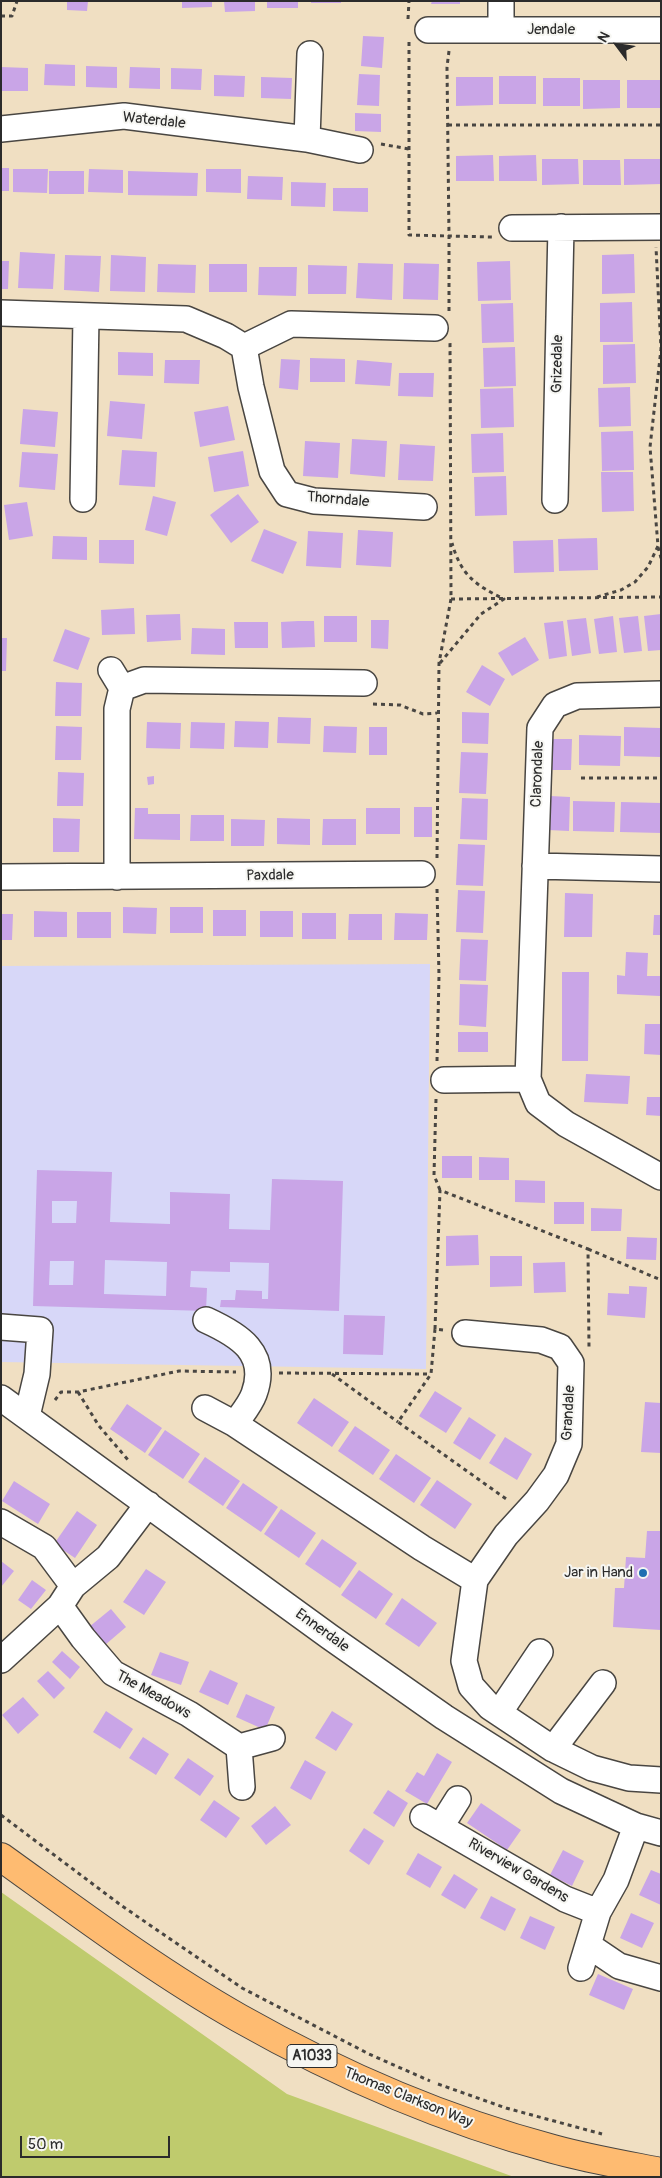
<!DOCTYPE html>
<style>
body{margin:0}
#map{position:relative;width:662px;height:2178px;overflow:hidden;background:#f0dfc2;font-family:Pangolin,sans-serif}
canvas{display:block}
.frame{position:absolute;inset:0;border:2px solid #2b2b2b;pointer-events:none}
.north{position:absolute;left:592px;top:20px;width:50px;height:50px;-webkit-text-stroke:4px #f6f6f2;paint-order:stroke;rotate:301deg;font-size:14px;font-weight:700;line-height:20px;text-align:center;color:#2b2b2b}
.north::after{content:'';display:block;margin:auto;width:18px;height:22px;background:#2b2b2b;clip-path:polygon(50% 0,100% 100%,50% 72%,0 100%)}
.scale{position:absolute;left:20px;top:2136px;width:150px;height:22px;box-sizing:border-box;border:2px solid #2b2b2b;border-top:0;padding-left:6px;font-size:15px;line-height:18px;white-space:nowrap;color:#2b2b2b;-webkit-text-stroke:4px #f6f6f2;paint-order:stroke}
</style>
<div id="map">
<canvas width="662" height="2178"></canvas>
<div class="frame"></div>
<div class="north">N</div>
<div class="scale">50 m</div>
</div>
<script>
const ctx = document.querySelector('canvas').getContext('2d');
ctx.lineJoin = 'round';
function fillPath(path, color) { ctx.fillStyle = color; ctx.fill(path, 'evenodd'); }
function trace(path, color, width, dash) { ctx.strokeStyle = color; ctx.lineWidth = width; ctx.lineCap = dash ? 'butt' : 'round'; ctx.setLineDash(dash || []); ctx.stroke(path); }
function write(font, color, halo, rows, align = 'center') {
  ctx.font = font + ' Pangolin,sans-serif'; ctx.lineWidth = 4; ctx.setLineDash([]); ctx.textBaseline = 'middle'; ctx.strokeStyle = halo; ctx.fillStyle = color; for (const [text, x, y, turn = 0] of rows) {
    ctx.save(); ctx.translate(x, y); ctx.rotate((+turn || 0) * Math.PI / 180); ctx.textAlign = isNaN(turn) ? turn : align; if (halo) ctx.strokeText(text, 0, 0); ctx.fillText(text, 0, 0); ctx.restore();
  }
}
fillPath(new Path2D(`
 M430,964L426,1369L1,1362V966Z`), '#d7d7f8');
fillPath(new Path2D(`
 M1,1892L287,2094L514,2177H1Z`), '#bfcb6d');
fillPath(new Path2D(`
 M67,1H88L87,11L67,10Z
 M182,1H212V7L182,8Z
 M224,1H255V11L225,12Z
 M267,1H298V8H267Z
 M311,1H341V3H311Z
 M432,1H460V4H431Z
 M363,36L384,37L382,68L361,66Z
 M45,64L75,65V86L44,85Z
 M86,66L117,67V88L86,87Z
 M1,67L28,68V91H1Z
 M130,67L160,68V89L129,88Z
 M171,68L202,69L201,90L171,89Z
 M359,74L380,75L379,106L357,105Z
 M214,75L245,76L244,97L214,96Z
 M499,76H536V104H499Z
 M261,77L292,78L291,99L261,98Z
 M456,77H493V105L456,106Z
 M543,78H580V106H543Z
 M583,80H620V108L583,109Z
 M627,80H661V108H627Z
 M355,113L381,114V132L355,131Z
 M493,155L494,181H456V156Z
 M536,155L537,181H499V156Z
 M542,159H578L579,184L542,185Z
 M624,159H660L661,184L624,185Z
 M583,160H620L621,185H583Z
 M1,168H9V191H1Z
 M13,169H48L47,193L13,192Z
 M89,169L123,170V193L88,192Z
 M206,169H241V193L206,192Z
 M49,171H84V194H49Z
 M128,171L198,173L197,196L128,195Z
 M248,176L283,177L282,200L247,199Z
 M291,182L326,183L325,207L291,206Z
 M333,188H368V212L333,211Z
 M20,252L55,254L53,289L18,288Z
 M634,254L635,293L602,294V255Z
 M65,255L101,256L99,292L64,290Z
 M111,255L146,257L145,292L110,291Z
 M1,261H9L8,289H1Z
 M510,261L511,300L478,301L477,262Z
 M358,263L393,264L392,300L356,298Z
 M404,263L439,264L438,300L403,299Z
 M158,264L196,265L195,293L157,292Z
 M209,264H247V292H209Z
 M308,265L347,266L346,294H308Z
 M259,267H297L296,296L258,295Z
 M632,302L633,342H600V303Z
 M513,303L514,342L482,343L481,304Z
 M635,344L636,383L603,384V345Z
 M515,347L516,386L484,387L483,348Z
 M118,352L153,353V376L118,375Z
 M310,358L345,359V382H310Z
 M281,359L300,360L298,390L279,388Z
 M165,360H200L199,384L164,383Z
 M357,360L392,363L390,386L355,384Z
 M399,373H434L433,397L398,396Z
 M630,387L631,426L599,427L598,388Z
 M513,388L514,427L481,428L480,389Z
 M110,401L145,404L142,439L107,436Z
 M228,406L235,440L200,447L194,412Z
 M23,409L58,412L55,447L20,444Z
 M633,431L634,470L602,471L601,432Z
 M503,433L504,472L472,473L471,434Z
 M352,439L387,441L385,477L350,474Z
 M305,441L340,443L338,478L303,476Z
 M400,444L435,446L433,481L398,480Z
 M122,450L157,452L155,487L119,485Z
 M243,451L249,486L214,492L208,457Z
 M22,452L58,454L55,490L19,487Z
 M601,472H633L634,511L602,512Z
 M506,476L507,515L475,516L474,477Z
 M238,494L259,522L231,543L210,515Z
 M153,496L176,502L167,536L145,530Z
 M27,502L33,536L9,540L4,505Z
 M264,529L297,542L283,574L251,561Z
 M358,530L393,532L391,567L356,565Z
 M308,531L343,533L341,568L306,566Z
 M53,536L87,537V560L52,559Z
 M597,538L598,570L559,571L558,539Z
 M99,540H134V564L99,563Z
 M553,540L554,572L514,573L513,541Z
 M134,608L135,634L102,635L101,610Z
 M180,614L181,640L147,642L146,615Z
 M661,614V650L648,651L644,616Z
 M324,616H357V642H324Z
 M613,616L617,652L599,654L594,619Z
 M638,616L642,651L624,653L619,618Z
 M586,618L591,653L572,656L567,620Z
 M371,620H389L388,649L371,648Z
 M298,621H314L315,647L282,648L281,622Z
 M563,621L567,656L549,659L544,623Z
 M234,622H268V648H235Z
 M192,628L225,629V655L191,654Z
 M65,629L90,638L78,670L53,661Z
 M525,637L539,660L512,676L498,653Z
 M1,638H7L6,671H1Z
 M482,665L505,679L490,706L466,692Z
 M56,682L82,683L81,716H55Z
 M462,712L489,713L488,744L462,743Z
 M278,717L311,718L310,744L277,743Z
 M235,721L269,722L268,748L234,747Z
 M147,722L181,723L180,749L146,748Z
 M191,722L225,723L224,749L190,748Z
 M56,726L82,727L81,760H55Z
 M324,726L357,727L356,753L323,752Z
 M369,727H387V755H369Z
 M624,727L661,728V757L624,756Z
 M579,735L621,736L620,766L579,765Z
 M550,739H572L571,770H550Z
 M461,752L488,753L486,794L459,793Z
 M58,772L84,773L83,806H57Z
 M154,776V784L148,785L147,777Z
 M550,796L570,797L569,831L548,830Z
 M462,798L488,799L487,840L460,839Z
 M573,801L615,802L614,832L573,831Z
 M621,802L661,803V833L620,832Z
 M414,807H432V837H414Z
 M135,808H148V814H180V840L134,839Z
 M366,808H400V834H366Z
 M191,815H224V841H190Z
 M53,818L80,819L79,852H53Z
 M277,818L310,819V845L277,844Z
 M231,819L265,820L264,846H231Z
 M323,819H356V845H322Z
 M458,844L485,845L483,886L456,885Z
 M458,890L485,891L483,933L456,932Z
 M565,893L593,894L592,937H564Z
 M123,907L157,908L156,934L123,933Z
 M170,907H203V933H170Z
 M213,910H246V936H213Z
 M34,911L67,912V937H34Z
 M260,911H293V937H260Z
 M77,912H111V938H77Z
 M302,913H336V939H302Z
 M395,913L428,914L427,940H394Z
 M1,914H13L12,940H1Z
 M349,914H382V940H348Z
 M654,915H661V935H653Z
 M461,939L488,940L486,981L459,980Z
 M626,952L648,953L647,976H660V996L617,994V975L625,976Z
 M562,972H589L588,1061H562Z
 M460,984L488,985L486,1027L459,1025Z
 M645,1024H661V1055L644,1054Z
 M458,1032H488V1052H458Z
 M586,1074L630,1076L628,1104L584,1102Z
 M647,1097H661V1116L646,1115Z
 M442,1156H472V1178H442Z
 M479,1157L509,1158V1180H479Z
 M37,1170L112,1172L110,1222L170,1224V1192L230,1194L229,1229L270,1230L272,1179L343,1181L339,1311L220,1307L221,1300H235L236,1290L262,1291V1299H268L269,1263L230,1262V1272L191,1271L190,1287L207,1288L206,1311L33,1306ZM52,1201H77L76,1223H52ZM105,1260L167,1262L166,1296L104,1294ZM50,1261H74L73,1285H49Z
 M515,1180L545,1181V1203L515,1202Z
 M554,1202H584V1224H554Z
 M591,1208L622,1209L621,1231H591Z
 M478,1235L479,1265L446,1266V1236Z
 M627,1237L657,1238L656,1260L626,1259Z
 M490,1256H522V1286L490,1287Z
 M565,1262L566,1292L534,1293L533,1263Z
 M629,1286L647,1287L645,1318L607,1315L608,1293L629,1294Z
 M344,1315L385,1316L383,1355L343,1354Z
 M435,1391L462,1408L446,1433L419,1416Z
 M314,1398L349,1422L332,1447L297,1423Z
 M645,1402L661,1403V1453L641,1452Z
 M127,1404L162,1428L145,1453L110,1429Z
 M469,1417L496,1435L480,1460L453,1443Z
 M355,1426L390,1450L373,1475L338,1451Z
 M165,1430L200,1454L183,1479L148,1455Z
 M505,1437L532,1454L517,1480L489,1463Z
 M396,1454L431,1478L414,1503L379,1479Z
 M205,1457L240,1481L223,1506L188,1482Z
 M437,1480L472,1504L455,1529L420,1505Z
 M14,1481L50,1504L38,1524L2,1501Z
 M243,1483L278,1507L261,1532L226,1508Z
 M281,1509L316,1533L299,1558L264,1534Z
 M77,1511L97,1525L75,1558L54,1544Z
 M647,1531H661V1630L613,1627L615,1588H624L626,1557L645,1558Z
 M322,1539L357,1563L340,1588L305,1564Z
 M1,1561L14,1571L1,1587Z
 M146,1569L166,1582L144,1615L123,1602Z
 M359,1570L393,1594L376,1619L341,1595Z
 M32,1580L46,1590L31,1609L18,1600Z
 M402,1598L437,1623L419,1647L385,1624Z
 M111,1609L126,1627L105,1645L89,1627Z
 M62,1651L80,1667L70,1679L52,1662Z
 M160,1652L189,1662L181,1685L151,1675Z
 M210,1670L238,1683L228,1705L199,1692Z
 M48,1671L65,1688L54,1699L37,1681Z
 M246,1694L275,1707L265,1730L236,1717Z
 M23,1697L39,1715L18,1734L2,1715Z
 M106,1711L133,1729L120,1749L93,1732Z
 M332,1711L353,1724L336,1751L315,1738Z
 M143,1737L169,1754L156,1775L129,1758Z
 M437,1753L452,1762L427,1804L405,1791L417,1772L424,1776Z
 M188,1758L214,1776L200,1796L174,1778Z
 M305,1760L326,1772L311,1800L290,1788Z
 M388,1790L408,1803L394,1827L373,1813Z
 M214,1800L240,1818L226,1838L200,1820Z
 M481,1803L521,1830L507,1850L467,1823Z
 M275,1806L291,1825L266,1845L251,1826Z
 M364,1828L384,1841L369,1865L349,1851Z
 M563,1850L584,1861L572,1886L550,1875Z
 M418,1853L442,1867L430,1888L406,1874Z
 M651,1870L661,1874V1905L639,1895Z
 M454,1874L478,1889L465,1909L441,1895Z
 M491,1896L516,1909L505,1931L480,1918Z
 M631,1913L654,1923L642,1948L620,1938Z
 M530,1916L555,1927L545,1950L520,1938Z
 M598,1974L633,1989L624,2010L589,1995Z`), '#c9a5e7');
const minor = new Path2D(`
 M501,29V1
 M428,30H661
 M1,129L124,116L307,139L360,150
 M307,139L310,54
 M512,228L661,227
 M1,313L186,319L226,336L244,347L251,387L272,471L287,494L314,501L424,507
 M244,347L291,324L435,328
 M83,499L86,316
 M555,500L561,227
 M111,670L122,688
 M661,694L577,696L555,705L540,728L528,1079L538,1103L566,1124L661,1177
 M535,866L661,869
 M1,877L422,874
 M117,877V709L122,688L144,680L364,683
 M444,1080L528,1079
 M206,1320C239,1335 269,1353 254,1394C250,1405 241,1415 235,1424
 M1,1327L40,1330L37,1374L27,1416
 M465,1333L541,1340L560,1347L571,1363L569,1444L556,1475L537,1501L506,1535L475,1580L464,1661L471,1686L490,1707L553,1749L592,1768L629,1778L661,1780
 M1,1398L330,1637L444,1717L561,1791L636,1826L661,1833
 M205,1408L235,1424L422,1548L475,1580
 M1,1522L44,1547L73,1586
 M60,1606L83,1638L113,1673L189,1714L239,1747
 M1,1660L60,1606L73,1586L108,1557L148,1504
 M499,1713L540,1652
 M553,1749L603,1683
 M242,1787L239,1747L272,1738
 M423,1817L565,1899L598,1912
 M441,1826L458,1799
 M588,1945L619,1966L661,1978
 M581,1968L598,1912L616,1880L636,1826`);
const highway = new Path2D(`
 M1,1857C79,1913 156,1971 239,2018C338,2074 444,2120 553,2149C589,2159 625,2165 661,2172`);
trace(minor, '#494642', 28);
trace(highway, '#494642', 30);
trace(new Path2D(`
 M1,16H12L17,1
 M408,19L409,1
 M409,42V235L449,236V312
 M449,51L447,67L449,236L492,237
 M448,125H661
 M381,144L409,149
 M658,547L661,558
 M597,597L621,590L635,582L648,567L658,546L650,447L661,349L656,247
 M451,599L661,597
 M440,663L481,614L504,599C475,585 461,575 452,543
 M373,704L400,705L423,714L437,713
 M581,778H661
 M437,858L439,663L451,599L450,343
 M437,1061L439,976L437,889
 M436,1099L434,1175L440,1190
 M588,1249L661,1280
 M435,1329L440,1190L588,1249L589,1348
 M443,1330L435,1329L431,1374L398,1422L509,1501
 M279,1373L431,1374
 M332,1374L398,1422
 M78,1392L99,1426L129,1461
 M55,1400L61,1392H78L179,1371L236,1372
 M1,1815L122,1906L242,1988L369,2054L430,2081
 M438,2084L506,2108L602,2134`), '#494642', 3, [4, 4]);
trace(minor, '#fff', 25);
trace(highway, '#febb71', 28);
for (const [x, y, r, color] of [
 [643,1573,5,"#1f6fb2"]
]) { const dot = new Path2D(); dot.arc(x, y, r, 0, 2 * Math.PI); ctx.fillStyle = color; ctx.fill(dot); trace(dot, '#f6f6f2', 2); }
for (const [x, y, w] of [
 [312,2056,50]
]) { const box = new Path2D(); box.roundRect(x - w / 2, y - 11.5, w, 23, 4); ctx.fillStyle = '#f6f6f2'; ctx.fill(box); trace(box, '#2b2b2b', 1); }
write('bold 14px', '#2b2b2b', null, [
 ["A1033",312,2056]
]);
write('15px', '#2b2b2b', '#f6f6f2', [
 ["Jendale",551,30],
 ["Waterdale",154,121,6],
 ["Grizedale",558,364,-89],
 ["Thorndale",338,500,5],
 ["Clarondale",538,774,-88],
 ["Paxdale",270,876,-1],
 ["Grandale",569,1413,-87],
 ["Ennerdale",322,1631,36],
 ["The Meadows",153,1695,29],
 ["Riverview Gardens",518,1871,30],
 ["Thomas Clarkson Way",408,2098,22]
]);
write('15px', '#2b2b2b', '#f6f6f2', [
 ["Jar in Hand",633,1573]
], 'right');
</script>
